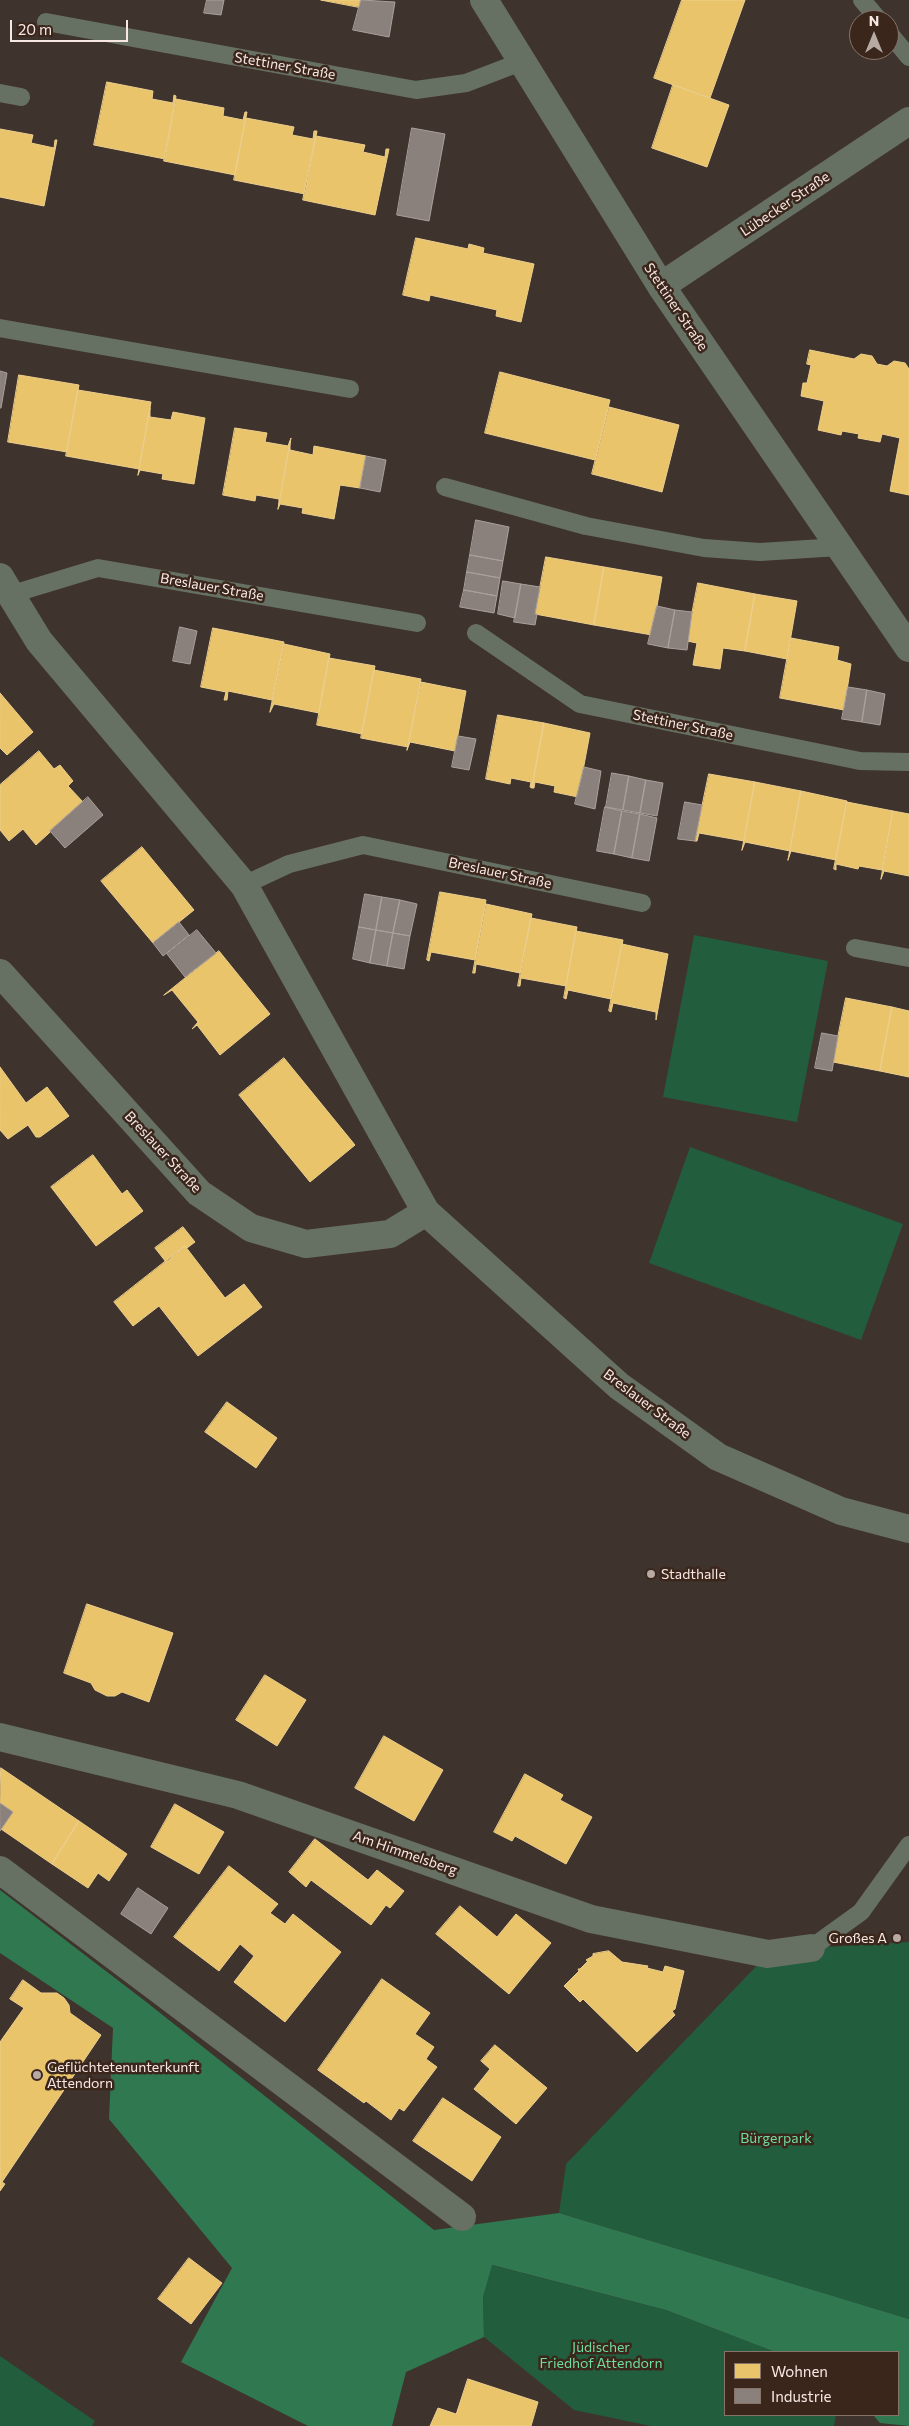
<!DOCTYPE html>
<meta charset="utf-8">
<style>
body{margin:0}
#map{position:relative;width:909px;height:2426px;overflow:hidden;background:#3f332d;font-family:Commissioner,sans-serif}
canvas{display:block}
.legend{position:absolute;left:724px;top:2351px;width:175px;height:65px;box-sizing:border-box;background:#3b261c;border:1px solid #86746b;margin:0;padding:6px 9px;list-style:none;font-size:15px;color:#f7e8e2}
.legend li{display:flex;align-items:center;gap:10px;height:25px}
.legend b{width:25px;border:1px solid #86746b}
.north{position:absolute;left:849px;top:10px;width:50px;height:50px;box-sizing:border-box;background:#3b261c;border:1px solid #86746b;border-radius:50%;rotate:0deg;font-size:14px;font-weight:700;line-height:20px;text-align:center;color:#f7e8e2}
.north::after{content:'';display:block;margin:auto;width:18px;height:22px;background:#b7a9a3;clip-path:polygon(50% 0,100% 100%,50% 72%,0 100%)}
.scale{position:absolute;left:10px;top:20px;width:118px;height:22px;box-sizing:border-box;border:2px solid #f7e8e2;border-top:0;padding-left:6px;font-size:15px;line-height:18px;white-space:nowrap;color:#f7e8e2;-webkit-text-stroke:4px #3b261c;paint-order:stroke}
</style>
<div id="map">
<canvas width="909" height="2426"></canvas>
<ul class="legend">
<li><b style="height:14px;background:#e9c46a"></b>Wohnen</li>
<li><b style="height:14px;background:#8a817c"></b>Industrie</li>
</ul>
<div class="north">N</div>
<div class="scale">20 m</div>
</div>
<script>
const ctx = document.querySelector('canvas').getContext('2d');
ctx.lineJoin = 'round';
function fillPath(path, color) { ctx.fillStyle = color; ctx.fill(path, 'evenodd'); }
function trace(path, color, width, dash) { ctx.strokeStyle = color; ctx.lineWidth = width; ctx.lineCap = dash ? 'butt' : 'round'; ctx.setLineDash(dash || []); ctx.stroke(path); }
function write(font, color, halo, rows, align = 'center') {
  ctx.font = font + ' Commissioner,sans-serif'; ctx.lineWidth = 5; ctx.setLineDash([]); ctx.textBaseline = 'middle'; ctx.strokeStyle = halo; ctx.fillStyle = color; for (const [text, x, y, turn = 0] of rows) {
    ctx.save(); ctx.translate(x, y); ctx.rotate((+turn || 0) * Math.PI / 180); ctx.textAlign = isNaN(turn) ? turn : align; if (halo) ctx.strokeText(text, 0, 0); ctx.fillText(text, 0, 0); ctx.restore();
  }
}
fillPath(new Path2D(`
 M694,935L828,961L797,1122L663,1097Z
 M690,1147L903,1224L861,1340L649,1263Z
 M909,1942V2319L559,2213L566,2164L768,1954L811,1948Z
 M491,2265L666,2310L775,2352H725V2415H836L834,2426H651L574,2410L484,2337L483,2297Z
 M0,2356L95,2421L92,2426H0Z`), '#225d3d');
fillPath(new Path2D(`
 M0,1890L145,2001L434,2230L559,2213L909,2319V2426L880,2423L873,2415H898V2352H775L666,2310L492,2265L483,2297L484,2337L406,2372L392,2426H308L181,2362L232,2268L109,2119L113,2028L0,1953Z`), '#307850');
const homes = new Path2D(`
 M321,0H361L359,7Z
 M682,0H745L710,98L654,78Z
 M107,82L153,91L152,99L173,103L174,95L176,96L165,159L94,145Z
 M673,85L729,105L707,167L652,148Z
 M176,99L224,108L223,116L243,120L245,112H247L235,175L164,161Z
 M246,118L294,127L292,135L313,139L314,131H317L305,194L234,180Z
 M0,129L33,135L31,143L54,148L55,140H57L44,206L0,197Z
 M316,136L365,145L363,152L385,157L386,149H389L375,215L303,200Z
 M416,238L468,249L469,244L484,248L483,253L534,264L521,322L496,316L497,310L430,295L429,301L403,295Z
 M810,350L854,359L861,354L872,356L877,364L887,366L894,361L905,363L909,369V495L890,491L900,438L882,434L880,442L858,438L859,434L842,431L841,435L818,430L824,401L801,396L803,383H807L811,365L807,364Z
 M500,372L610,400L595,460L485,433Z
 M19,375L79,385L67,452L8,442Z
 M78,390L151,402L139,469L66,456Z
 M609,407L679,425L662,492L592,474Z
 M150,408V417L171,420L173,412L205,418L194,484L162,479L163,474L140,470L138,475Z
 M235,428L267,433L265,442L288,446L291,438L279,505V499L256,495L255,501L223,495Z
 M290,442V450L313,455L314,446L366,456L360,488L340,485L334,519L302,513L303,508L280,504L278,509Z
 M546,557L604,567L594,625L535,614Z
 M604,567L662,577L652,635L594,625Z
 M698,583L755,594L745,651L723,648L720,669L693,665L697,643L687,641Z
 M755,594L797,601L787,659L745,651Z
 M213,628L284,642L272,700L228,691L227,700H224L226,692L201,687Z
 M791,638L839,647L837,660L851,664L844,710L780,698Z
 M284,644L330,654L319,713L274,704L270,712Z
 M329,658L375,666L362,734L317,725Z
 M374,670L421,679L408,747L361,738Z
 M421,682L466,691L455,751L410,742L407,750Z
 M0,693L33,732L7,755L0,748Z
 M498,715L544,723L532,788L530,787L531,782L511,778L510,784L486,779Z
 M544,723L590,733L578,797L554,792L555,786L535,782L534,788H532Z
 M39,751L54,769L60,765L73,781L68,786L83,802L36,845L23,829L9,841L0,830V785Z
 M709,774L755,782L744,841L699,833L697,841H695Z
 M755,782L801,791L790,851L745,842L742,850Z
 M801,791L847,801L836,860L791,851L788,860Z
 M847,802L893,811L882,870L859,866L858,869L836,864V870L834,869Z
 M893,811L909,814V876L884,871L881,879Z
 M142,847L194,910L153,943L101,881Z
 M440,892L486,900L475,960L431,952L429,961L427,960Z
 M486,904L532,914L520,973L476,964L475,973H473Z
 M531,918L577,927L566,986L521,978L520,986H518Z
 M576,931L623,940L611,999L568,990L566,999L564,998Z
 M622,944L668,954L656,1020V1012L613,1003L611,1012L609,1011Z
 M219,951L270,1014L220,1055L197,1025L192,1029L198,1022L172,990L164,995Z
 M846,998L892,1007L880,1071L833,1062Z
 M892,1007L909,1011V1077L880,1071Z
 M284,1058L355,1145L310,1182L239,1095Z
 M0,1067L26,1103L47,1087L69,1116L40,1137H36L28,1125L8,1139L0,1130Z
 M93,1155L122,1194L127,1190L143,1211L96,1246L51,1187Z
 M183,1227L195,1242L187,1248L185,1246L166,1262L155,1248Z
 M185,1246L225,1298L244,1284L262,1307L198,1356L159,1306L133,1326L114,1302Z
 M227,1402L277,1438L256,1468L205,1432Z
 M87,1604L173,1633L149,1702L122,1692L115,1696H107L95,1690L91,1683L64,1673Z
 M265,1675L306,1700L277,1746L236,1720Z
 M384,1736L443,1770L414,1821L355,1788Z
 M1,1768L79,1821L52,1864L1,1829L13,1812L0,1803Z
 M525,1774L563,1795L560,1800L592,1817L566,1864L515,1836L512,1841L494,1832Z
 M175,1804L224,1832L199,1874L151,1847Z
 M79,1821L127,1854L109,1881L98,1873L88,1888L52,1864Z
 M315,1839L368,1880L377,1870L404,1891L390,1908L386,1905L371,1925L311,1880L306,1887L289,1872Z
 M229,1866L278,1904L270,1913L285,1924L293,1914L341,1952L285,2022L234,1982L254,1956L240,1944L219,1971L174,1937Z
 M460,1906L497,1937L516,1914L551,1943L509,1994L436,1934Z
 M609,1951L622,1962L648,1966L647,1968L663,1972L665,1966L684,1971L675,2009L672,2011L675,2015L637,2052L583,1999L580,2002L564,1986L579,1971L578,1969H580L588,1961L586,1960L593,1956V1954Z
 M382,1979L430,2013L415,2034L434,2047L426,2059L437,2067L404,2111L399,2108L391,2120L366,2101L364,2103L318,2070Z
 M23,1980L41,1993H57L64,1998L69,2005L70,2013L101,2035L2,2182L5,2184L0,2191V2042L24,2008L10,1999Z
 M495,2045L547,2088L516,2124L474,2089L490,2069L481,2061Z
 M443,2098L501,2137L472,2181L413,2141Z
 M189,2258L222,2283L191,2324L158,2299Z
 M468,2379L538,2402L531,2426H430L438,2408L456,2414Z`);
fillPath(homes, '#e9c46a');
trace(homes, '#edcf8e', 1);
const industry = new Path2D(`
 M207,0H224L221,15L204,13Z
 M361,0L395,2L389,37L353,30Z
 M412,128L445,134L429,221L397,215Z
 M0,371L7,373L1,408H0Z
 M366,456L386,460L380,492L360,488Z
 M476,520L509,527L503,561L470,555Z
 M470,555L503,561L500,578L467,572Z
 M467,572L500,578L497,596L464,590Z
 M503,581L521,584L515,618L498,614Z
 M521,584L540,587L535,614H537L535,625L514,622Z
 M464,590L497,596L494,613L460,607Z
 M657,606L675,610L668,648L648,644Z
 M675,610L692,612L687,650L668,648Z
 M180,627L197,631L190,664L173,661Z
 M848,687L867,690L862,722L842,719Z
 M867,690L885,694L880,725L862,722Z
 M458,736L476,739L469,770L452,767Z
 M584,767L601,771L595,809L575,804Z
 M612,773L629,776L623,810L606,807Z
 M629,776L646,780L640,813L623,810Z
 M646,780L663,783L657,816L640,813Z
 M88,797L103,815L65,848L50,831Z
 M685,802L702,805L695,841L678,839Z
 M605,807L622,811L614,854L597,851Z
 M622,811L640,814L632,858L614,854Z
 M640,814L657,818L649,861L632,858Z
 M365,894L382,897L376,930L359,927Z
 M382,897L400,900L393,933L376,930Z
 M400,900L417,904L410,936L393,933Z
 M179,922L189,935L163,956L153,943Z
 M359,927L376,930L370,963L353,959Z
 M197,930L216,953L185,977L167,954Z
 M376,930L393,933L387,966L370,963Z
 M393,933L410,936L404,969L387,966Z
 M822,1033L838,1036L832,1071L815,1068Z
 M0,1803L13,1812L0,1831Z
 M138,1888L168,1908L151,1934L121,1914Z`);
fillPath(industry, '#8a817c');
trace(industry, '#aba09b', 1);
trace(new Path2D(`
 M862,0L879,20
 M46,22L416,90L466,83L521,62
 M889,33L909,57
 M0,93L21,97
 M0,328L350,389
 M445,487L586,526L704,548L760,552L839,547
 M9,595L98,568L417,623
 M476,633L580,704L860,761L909,762
 M244,885L289,864L363,845L642,903
 M855,948L909,958
 M811,1948L861,1912L909,1845`), '#667164', 18);
trace(new Path2D(`
 M484,0L661,286L909,648
 M661,286L909,121
 M0,577L39,641L244,885L426,1212L619,1386L718,1457L841,1511L909,1529
 M0,973L199,1193L251,1228L306,1244L390,1234L426,1212
 M0,1737L238,1795L591,1919L768,1954L811,1948
 M0,1870L462,2217`), '#667164', 28);
for (const [x, y, r, color] of [
 [651,1574,5,"#b7a9a3"],
 [897,1938,5,"#b7a9a3"],
 [37,2075,5,"#b7a9a3"]
]) { const dot = new Path2D(); dot.arc(x, y, r, 0, 2 * Math.PI); ctx.fillStyle = color; ctx.fill(dot); trace(dot, '#3b261c', 2); }
write('14px', '#f7e8e2', '#3b261c', [
 ["Stettiner Straße",285,66,10],
 ["Lübecker Straße",785,204,-34],
 ["Stettiner Straße",676,307,56],
 ["Breslauer Straße",212,587,10],
 ["Stettiner Straße",683,725,12],
 ["Breslauer Straße",500,873,12],
 ["Breslauer Straße",163,1152,47],
 ["Breslauer Straße",647,1404,37],
 ["Am Himmelsberg",405,1853,19]
]);
write('14px', '#f7e8e2', '#3b261c', [
 ["Stadthalle",661,1574],
 ["Großes A",887,1938,"right"],
 ["Geflüchtetenunterkunft",47,2067],
 ["Attendorn",47,2083]
], 'left');
write('14px', '#6fde9f', '#3b261c', [
 ["Bürgerpark",776,2138],
 ["Jüdischer",601,2347],
 ["Friedhof Attendorn",601,2363]
]);
</script>
